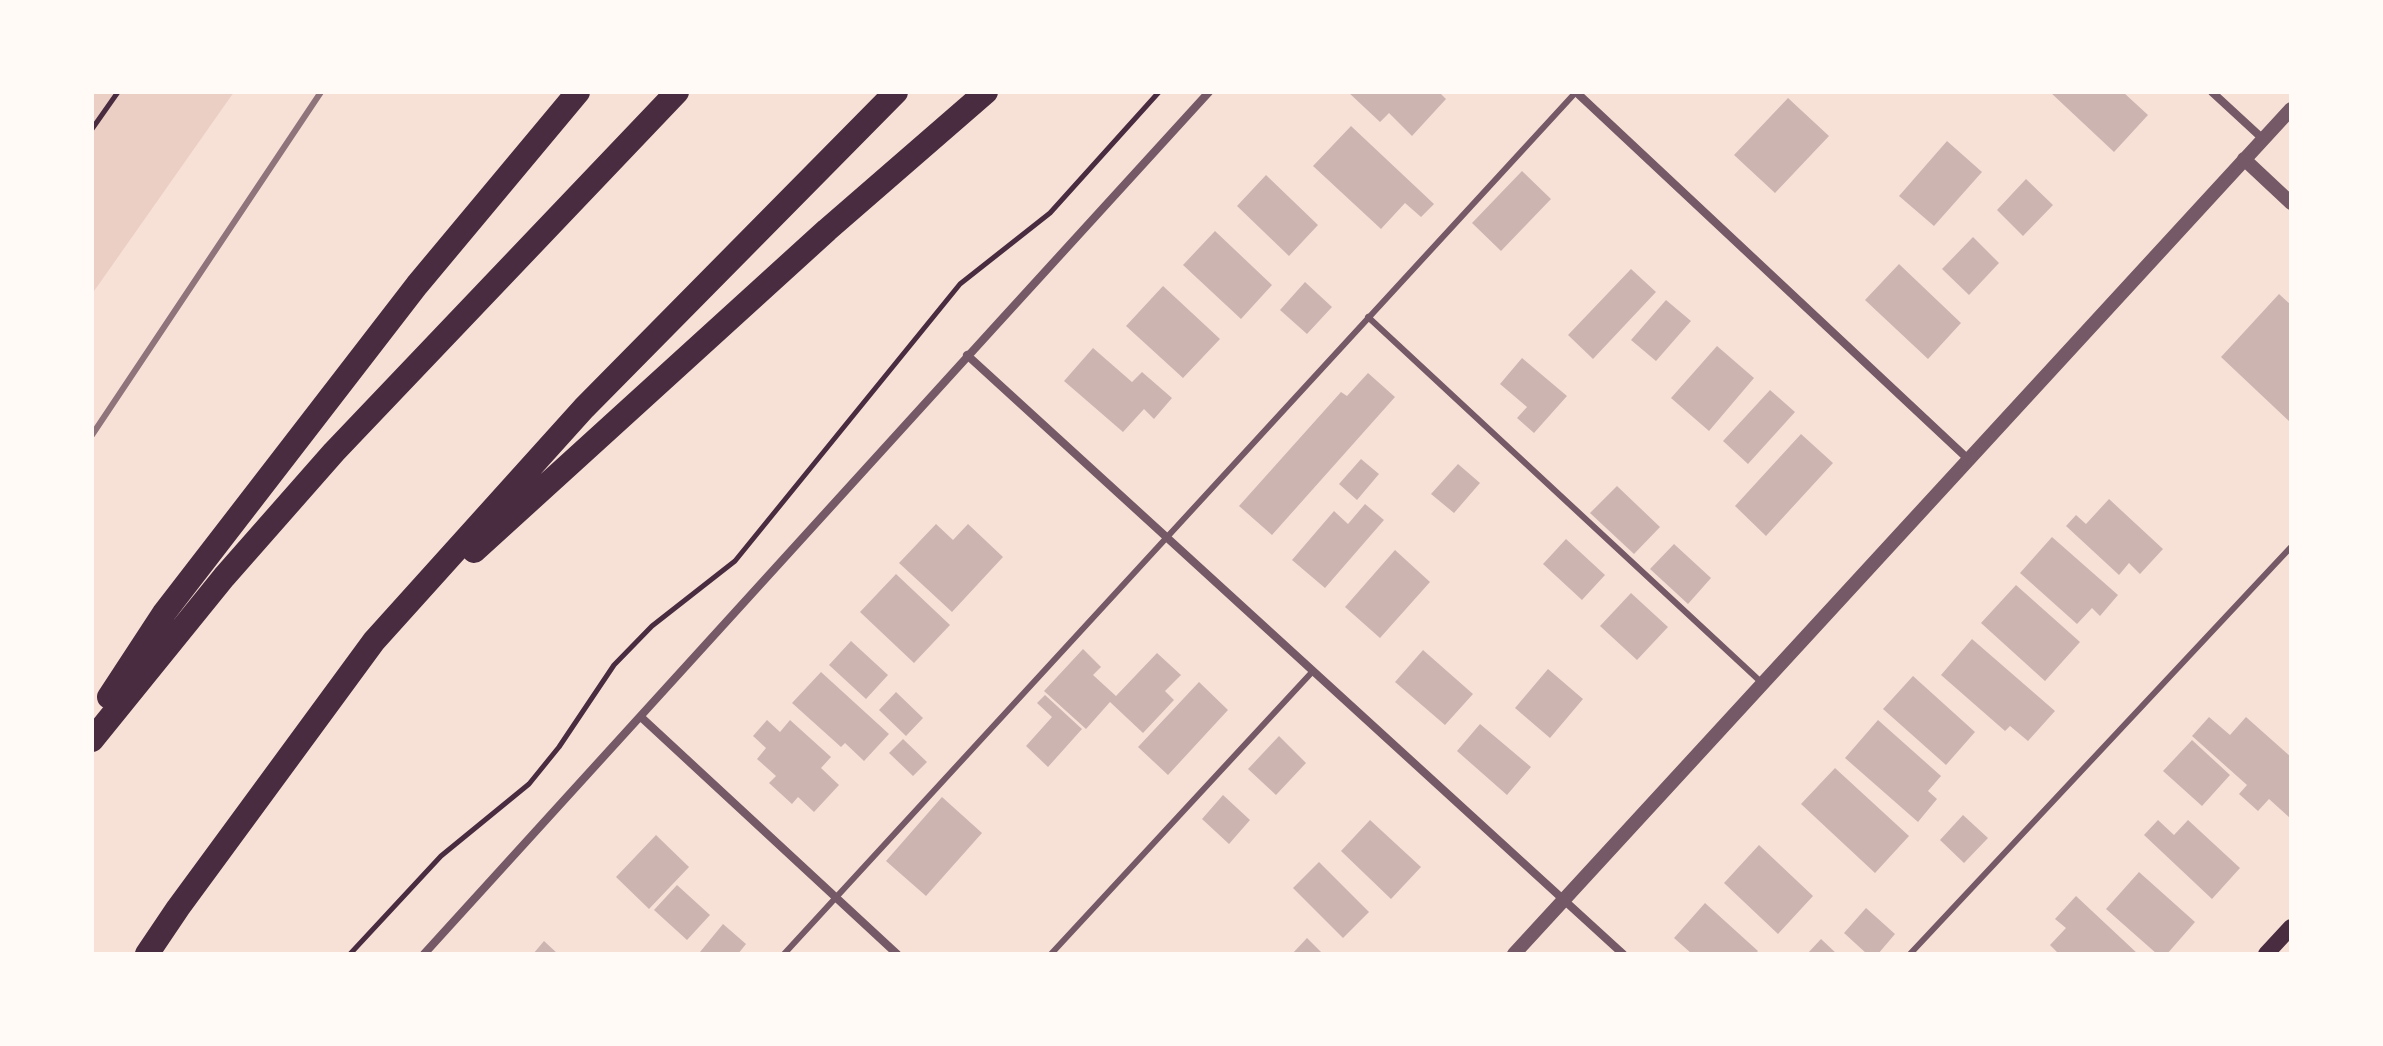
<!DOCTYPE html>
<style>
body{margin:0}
#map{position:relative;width:2383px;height:1046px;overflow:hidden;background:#f7e1d7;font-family:Montserrat,sans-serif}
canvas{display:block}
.frame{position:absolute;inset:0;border:94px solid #fffaf5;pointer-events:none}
</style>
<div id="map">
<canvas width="2383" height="1046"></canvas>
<div class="frame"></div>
</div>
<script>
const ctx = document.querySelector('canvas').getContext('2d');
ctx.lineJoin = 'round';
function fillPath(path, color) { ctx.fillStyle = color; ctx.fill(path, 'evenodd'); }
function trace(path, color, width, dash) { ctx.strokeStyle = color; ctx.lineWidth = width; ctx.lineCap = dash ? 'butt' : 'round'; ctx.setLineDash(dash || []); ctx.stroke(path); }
fillPath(new Path2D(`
 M92,92H234L92,294Z`), '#ebcfc5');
fillPath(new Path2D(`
 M1348,92H1439L1446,99L1412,136L1389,113L1380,122Z
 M2050,92H2123L2148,115L2114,152Z
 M1788,98L1829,136L1775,193L1734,155Z
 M1351,126L1434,204L1421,217L1405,203L1381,229L1313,166Z
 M1947,141L1982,172L1934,226L1899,196Z
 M1522,171L1551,199L1501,251L1472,223Z
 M1266,175L1318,225L1289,256L1237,206Z
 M2026,179L2053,205L2023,236L1997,210Z
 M1215,231L1272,285L1241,319L1183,265Z
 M1973,237L1999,263L1969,295L1942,269Z
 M1899,264L1961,323L1928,359L1865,300Z
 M1631,269L1656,292L1593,359L1568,335Z
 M1305,282L1332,307L1307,334L1280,310Z
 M1163,286L1220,339L1183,378L1126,326Z
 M2279,294L2291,305V423L2221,357Z
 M1666,300L1691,321L1656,361L1631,340Z
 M1717,346L1754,378L1709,431L1671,398Z
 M1093,348L1132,382L1142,372L1172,398L1154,419L1144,409L1123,432L1064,381Z
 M1522,358L1567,396L1534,433L1517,418L1527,407L1500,384Z
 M1368,373L1395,397L1272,535L1239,506L1341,392L1347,396Z
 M1770,390L1795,412L1748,464L1723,441Z
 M1801,434L1833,463L1766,536L1735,506Z
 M1361,459L1379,474L1357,500L1339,484Z
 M1458,464L1480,483L1454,513L1431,494Z
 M1617,486L1660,527L1634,554L1590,513Z
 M2109,499L2163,549L2140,574L2129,563L2119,575L2066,526L2076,515L2086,524Z
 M1365,504L1384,520L1325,588L1292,560L1334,511L1348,524Z
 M936,524L953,540L968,524L1003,557L952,612L899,563Z
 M2052,537L2118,595L2100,616L2092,608L2077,624L2020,573Z
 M1566,539L1605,575L1582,600L1543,564Z
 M1674,544L1711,578L1688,604L1650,569Z
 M1395,550L1430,582L1380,638L1345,607Z
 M896,574L950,625L914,663L860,612Z
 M2016,585L2080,642L2045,681L1981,623Z
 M1631,593L1668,627L1637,660L1600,626Z
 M1972,639L2055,711L2028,741L2010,726L2005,731L1941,675Z
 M851,641L888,675L866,699L829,665Z
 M1083,649L1101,667L1093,675L1116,696L1157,653L1181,675L1165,691L1174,700L1143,733L1110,702L1086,729L1044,691Z
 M1423,650L1473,694L1445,725L1395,682Z
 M1548,669L1583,699L1550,738L1515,708Z
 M821,672L889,734L864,761L845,743L841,747L792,703Z
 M1913,676L1975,732L1946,765L1883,709Z
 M1199,682L1228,710L1168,775L1138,747Z
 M896,692L923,718L906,736L879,710Z
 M1045,695L1082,729L1048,767L1026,746L1052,717L1037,703Z
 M2209,717L2230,735L2246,717L2291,757L2290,818L2269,799L2258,811L2239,794L2247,785L2192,736Z
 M767,720L780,732L790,720L831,757L821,768L839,785L814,812L798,797L792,804L769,783L776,776L757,759L766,748L753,736Z
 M1878,720L1941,776L1928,791L1937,799L1918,822L1845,758Z
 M1480,724L1531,767L1507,795L1457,751Z
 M1279,736L1306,763L1276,795L1248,769Z
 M903,739L927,762L913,776L889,753Z
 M2192,740L2230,775L2202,806L2163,771Z
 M1835,768L1909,836L1875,873L1801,804Z
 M1223,795L1250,820L1229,844L1202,819Z
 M942,797L982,833L926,896L886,861Z
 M1963,815L1988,838L1964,863L1940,840Z
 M1370,820L1421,867L1391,899L1341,851Z
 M2158,820L2174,835L2188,820L2240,868L2212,899L2144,835Z
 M656,835L689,867L649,909L616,877Z
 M1759,845L1813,896L1778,934L1724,883Z
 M1319,862L1369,912L1343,938L1293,888Z
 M2139,872L2195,922L2167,954H2157L2106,909Z
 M677,885L710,915L687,940L654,910Z
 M2076,896L2138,954H2059L2050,945L2066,928L2055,919Z
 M1705,903L1758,951L1755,954H1692L1674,938Z
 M1866,908L1895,934L1878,954H1867L1844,933Z
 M723,924L746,944L738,954H702L700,952Z
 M1307,938L1323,954H1292Z
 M1821,939L1837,954H1807Z
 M544,941L558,954H533Z`), '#ccb4b1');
trace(new Path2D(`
 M92,129L118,92
 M350,954L441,856L529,784L559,747L614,665L652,626L735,561L960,284L1050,213L1159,92`), '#4a2c40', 5);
trace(new Path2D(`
 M1368,317L1761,682
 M784,954L1576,92
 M1051,954L1313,671
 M1910,954L2291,547`), '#755966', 6);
trace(new Path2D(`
 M1576,92L1968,459
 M2212,92L2263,139
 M967,355L1623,954
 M642,718L897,954
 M424,954C688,668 946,378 1209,92`), '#755966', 8);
trace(new Path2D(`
 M2244,159L2291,203
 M1514,954L2291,109`), '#755966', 14);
trace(new Path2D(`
 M2266,954L2291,927`), '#4a2c40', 16);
trace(new Path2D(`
 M474,551L827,230L986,92
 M109,697L164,613L417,285L578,92
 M92,740L224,577L334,452L677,92
 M147,954L178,908L374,641L584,408L896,92`), '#4a2c40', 24);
trace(new Path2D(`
 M92,435L321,92`), '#8f747c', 6);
</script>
